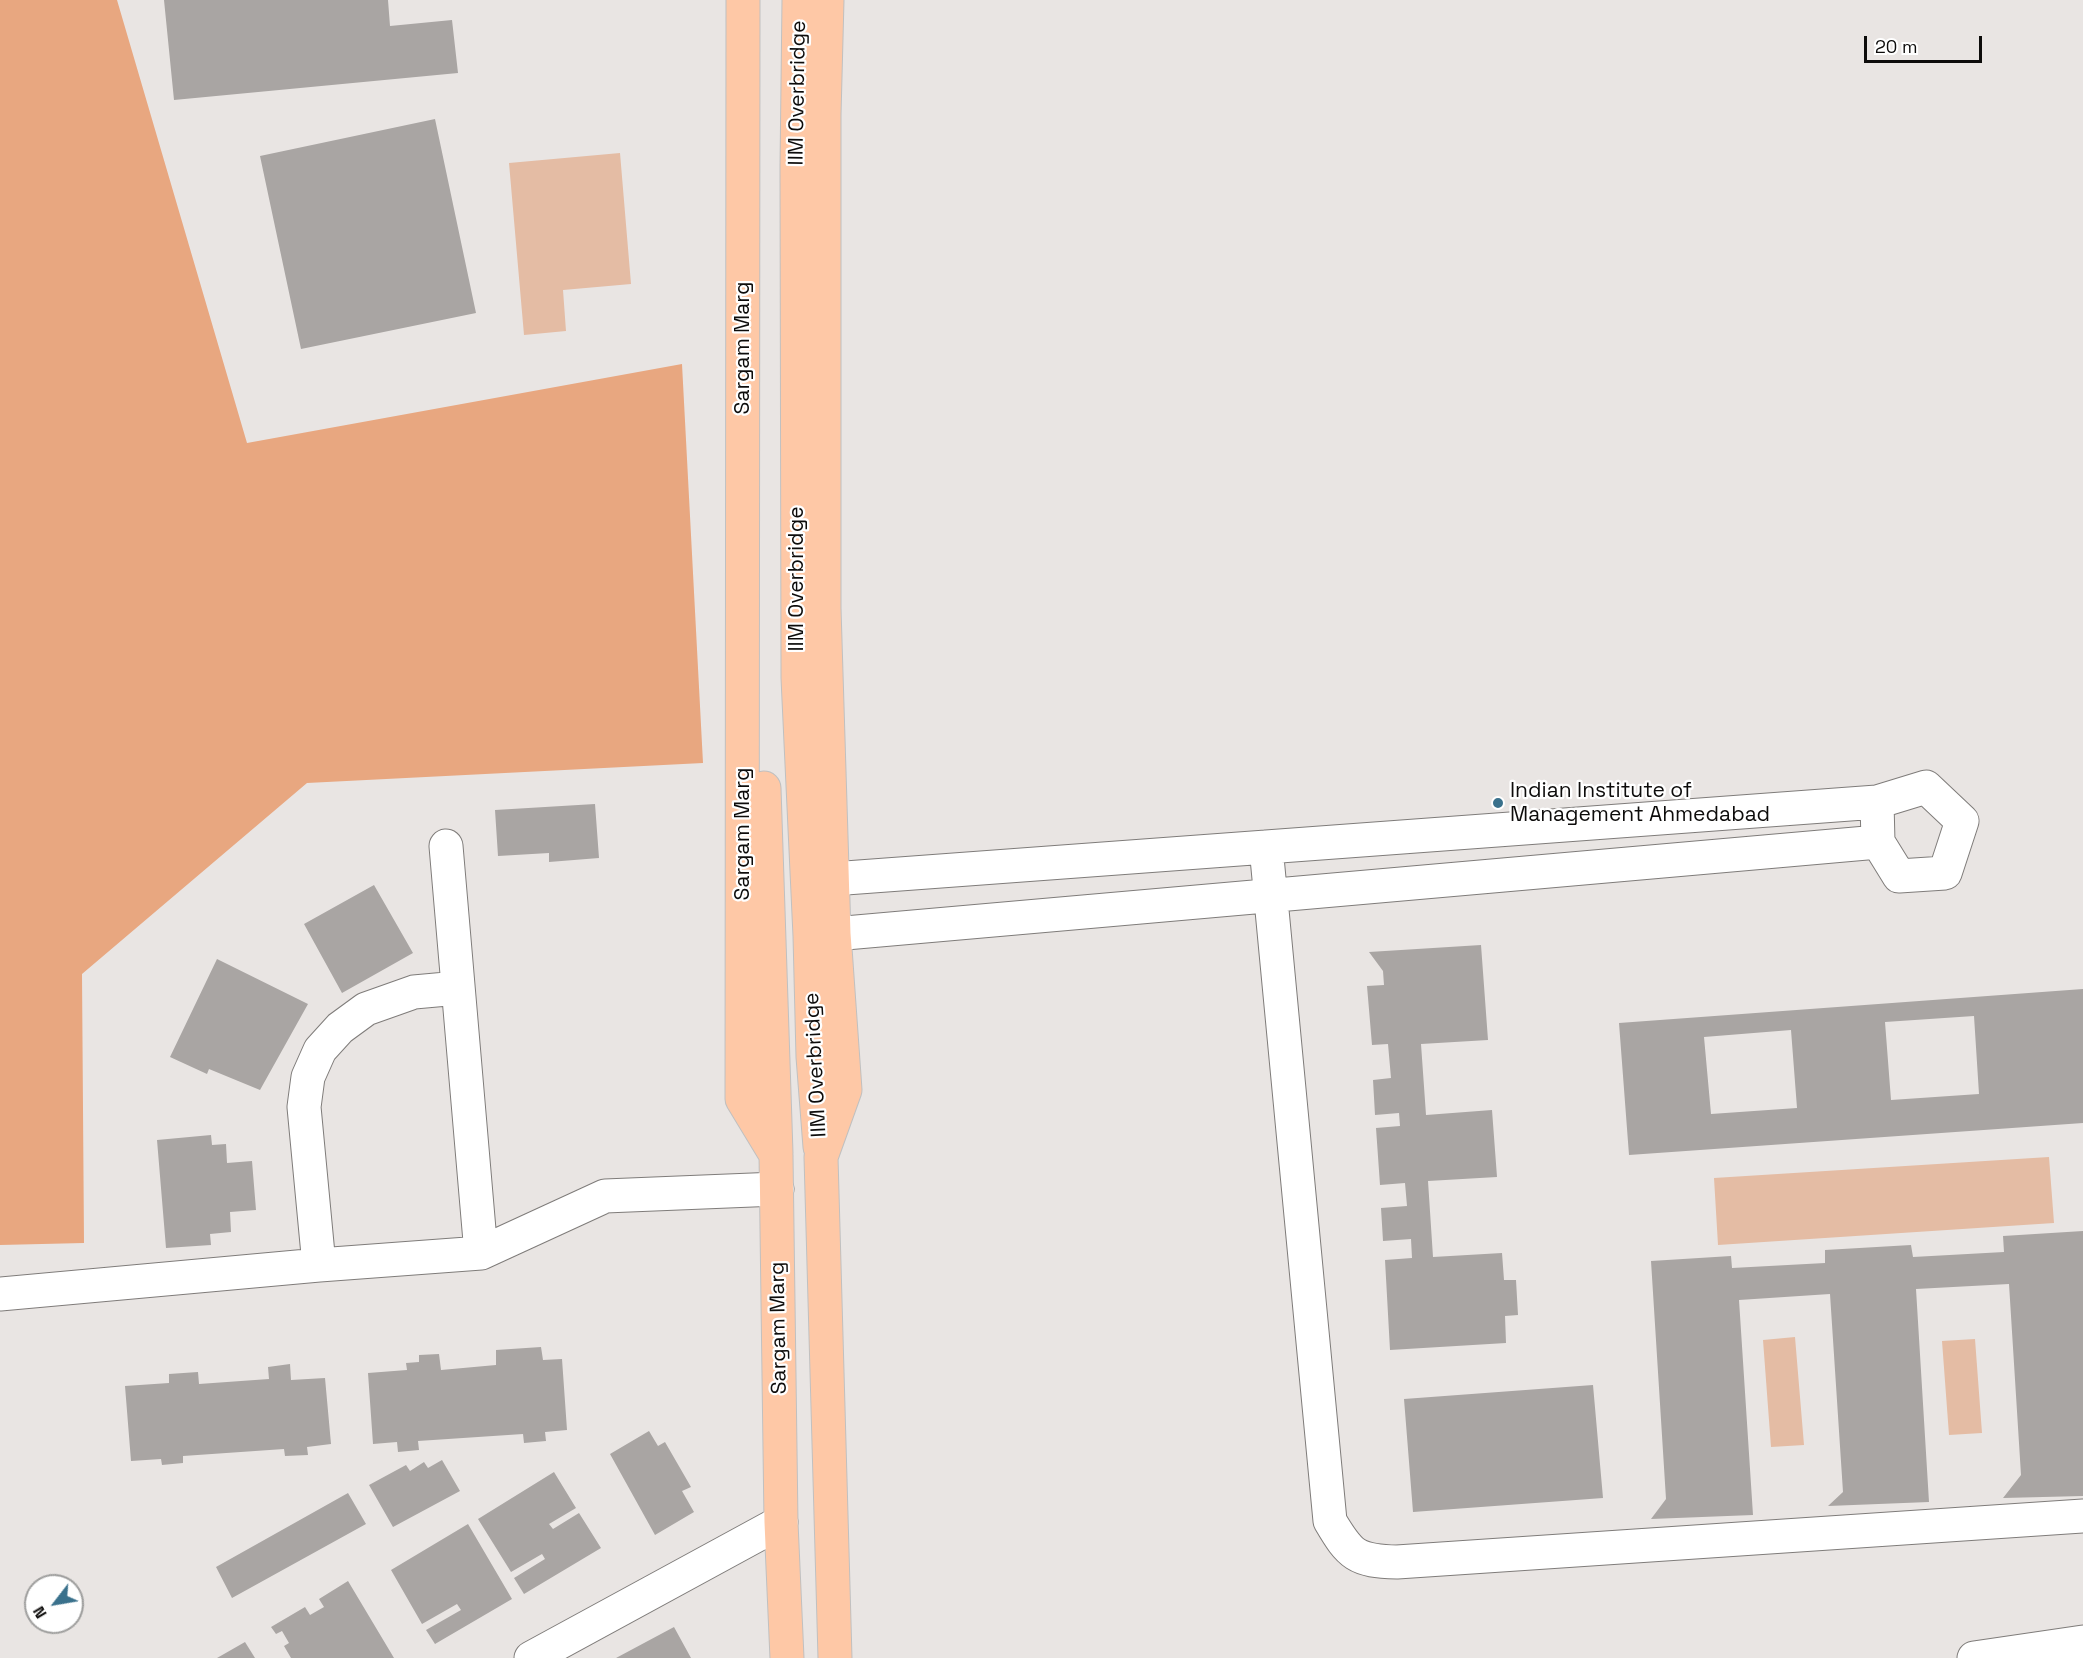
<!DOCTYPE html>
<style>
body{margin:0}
#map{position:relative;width:2083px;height:1658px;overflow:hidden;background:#e9e5e3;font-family:"Space Grotesk",sans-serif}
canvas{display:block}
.north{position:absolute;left:24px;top:1574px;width:60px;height:60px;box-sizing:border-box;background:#fff;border:2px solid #9e9e9d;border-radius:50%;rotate:239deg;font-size:16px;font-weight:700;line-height:24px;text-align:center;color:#0d0c0b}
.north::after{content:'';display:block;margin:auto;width:21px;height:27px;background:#3a718c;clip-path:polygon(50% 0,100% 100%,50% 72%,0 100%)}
.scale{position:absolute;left:1864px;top:36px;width:118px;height:27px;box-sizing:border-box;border:3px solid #0d0c0b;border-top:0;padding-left:8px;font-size:18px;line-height:21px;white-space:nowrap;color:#0d0c0b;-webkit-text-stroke:4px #fff;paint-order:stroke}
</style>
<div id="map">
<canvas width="2083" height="1658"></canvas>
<div class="north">N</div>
<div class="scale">20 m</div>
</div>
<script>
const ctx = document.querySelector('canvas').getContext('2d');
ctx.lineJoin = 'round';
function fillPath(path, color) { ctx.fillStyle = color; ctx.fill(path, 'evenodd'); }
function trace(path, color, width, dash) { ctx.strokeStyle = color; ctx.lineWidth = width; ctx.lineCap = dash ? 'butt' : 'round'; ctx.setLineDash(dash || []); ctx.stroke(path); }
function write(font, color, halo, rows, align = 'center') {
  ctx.font = font + ' "Space Grotesk",sans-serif'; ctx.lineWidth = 4.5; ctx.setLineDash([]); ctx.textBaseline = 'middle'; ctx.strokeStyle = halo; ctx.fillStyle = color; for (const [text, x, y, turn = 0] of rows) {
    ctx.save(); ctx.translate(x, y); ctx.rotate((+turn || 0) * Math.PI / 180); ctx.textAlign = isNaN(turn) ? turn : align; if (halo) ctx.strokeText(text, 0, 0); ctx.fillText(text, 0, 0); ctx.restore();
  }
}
fillPath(new Path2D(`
 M620,153L631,284L563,290L566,331L524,335L509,163Z
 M2049,1157L2054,1223L1718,1245L1714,1178Z
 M1795,1337L1804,1445L1771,1447L1763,1340Z
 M1975,1339L1982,1433L1949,1435L1942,1341Z`), '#e4bca4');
fillPath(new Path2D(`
 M0,0H117L247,443L682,364L703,763L307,783L82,974L84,1243L0,1245Z`), '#e8a780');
fillPath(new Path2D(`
 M164,0H388L390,26L452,20L458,73L174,100Z
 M435,119L476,313L301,349L260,156Z
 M595,804L599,858L549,862V853L498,856L495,810Z
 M374,885L413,953L342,993L304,924Z
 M1481,945L1488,1040L1421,1044L1426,1115L1492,1110L1497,1177L1428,1181L1433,1257L1502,1253L1504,1280H1516L1518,1315L1505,1316L1506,1343L1390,1350L1385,1260L1412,1258L1411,1239L1383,1241L1381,1208L1407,1206L1405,1183L1380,1185L1376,1128L1400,1126L1399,1113L1375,1115L1373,1080L1391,1078L1388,1044L1372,1045L1367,986L1384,985L1383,971L1369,952Z
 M217,959L308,1004L260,1090L209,1069L207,1074L170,1057Z
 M2083,989V1123L1629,1155L1619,1023ZM1974,1016L1979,1094L1891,1100L1885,1022ZM1791,1030L1797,1108L1711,1114L1704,1037Z
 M211,1135L212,1145L226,1144L227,1163L252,1161L256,1210L230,1212L231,1232L210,1234L211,1245L166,1248L157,1140Z
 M2083,1231V1496L2003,1498L2021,1475L2009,1284L1916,1289L1929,1502L1828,1506L1843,1492L1830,1294L1739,1300L1753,1515L1651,1519L1666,1499L1651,1261L1731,1256L1732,1268L1825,1263V1250L1911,1245L1913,1257L2004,1252L2003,1236Z
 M541,1347L543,1360L562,1359L567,1430L545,1432L546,1441L524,1443L523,1434L418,1441L419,1450L398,1452L397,1442L373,1444L368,1373L407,1370L406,1363L419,1362V1355L439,1354L441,1370L496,1365V1350Z
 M290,1364L291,1380L325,1378L331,1444L307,1447L308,1455L285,1456L284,1449L183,1456V1463L162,1465L161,1459L131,1461L125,1386L169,1383V1374L198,1372L199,1384L269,1379L268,1367Z
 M1593,1385L1603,1498L1413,1512L1404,1399Z
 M649,1431L658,1446L665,1442L691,1487L682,1491L694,1512L655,1535L610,1454Z
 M442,1460L460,1491L393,1527L369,1485L406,1465L410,1471L424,1462L428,1468Z
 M554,1472L576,1508L549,1524L553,1529L579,1513L601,1548L524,1594L514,1578L545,1559L542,1554L511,1572L478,1519Z
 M348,1493L366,1524L232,1598L216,1567Z
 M468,1524L512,1599L435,1644L426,1630L461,1610L457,1604L422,1624L391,1570Z
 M348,1581L394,1658H291L284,1646L289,1643L282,1631L276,1634L271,1627L305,1607L310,1615L324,1607L319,1599Z
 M674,1627L691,1658H616Z
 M245,1642L255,1658H217Z`), '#a9a5a3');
const minor = new Path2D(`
 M446,846L481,1253
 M1266,847L1330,1521C1350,1555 1356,1561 1397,1562L2083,1516
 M832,879L1877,802
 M834,934L1878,842L1899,876L1945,873L1962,821L1926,787L1877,802L1878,842
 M319,1265L304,1107L308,1077L320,1050L340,1028L366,1009L414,992L458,988
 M0,1294L319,1265L481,1253L605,1196L777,1189
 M531,1658L781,1522
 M1974,1658L2083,1642`);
const major = new Path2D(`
 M743,0L742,1099L776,1155L781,1522L787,1658
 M799,0L797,167L798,678L810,936L813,1057L820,1147
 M827,0L824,115V608L834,934L845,1090L821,1157L835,1658
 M764,788L776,1153`);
trace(minor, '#7f7c7a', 35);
trace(major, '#c0c0c0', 35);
trace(minor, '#fff', 33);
trace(major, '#fec8a6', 33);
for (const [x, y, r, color] of [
 [1498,803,6,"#3a718c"]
]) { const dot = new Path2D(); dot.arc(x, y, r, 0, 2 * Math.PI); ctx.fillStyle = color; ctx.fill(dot); trace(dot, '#fff', 2); }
write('21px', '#0d0c0b', '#fff', [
 ["IIM Overbridge",798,93,-89],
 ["Sargam Marg",743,348,-90],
 ["IIM Overbridge",797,579,-90],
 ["Sargam Marg",743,834,-90],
 ["IIM Overbridge",816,1065,-93],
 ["Sargam Marg",779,1328,-91]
]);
write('21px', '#0d0c0b', '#fff', [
 ["Indian Institute of",1510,791],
 ["Management Ahmedabad",1510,815]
], 'left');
</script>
